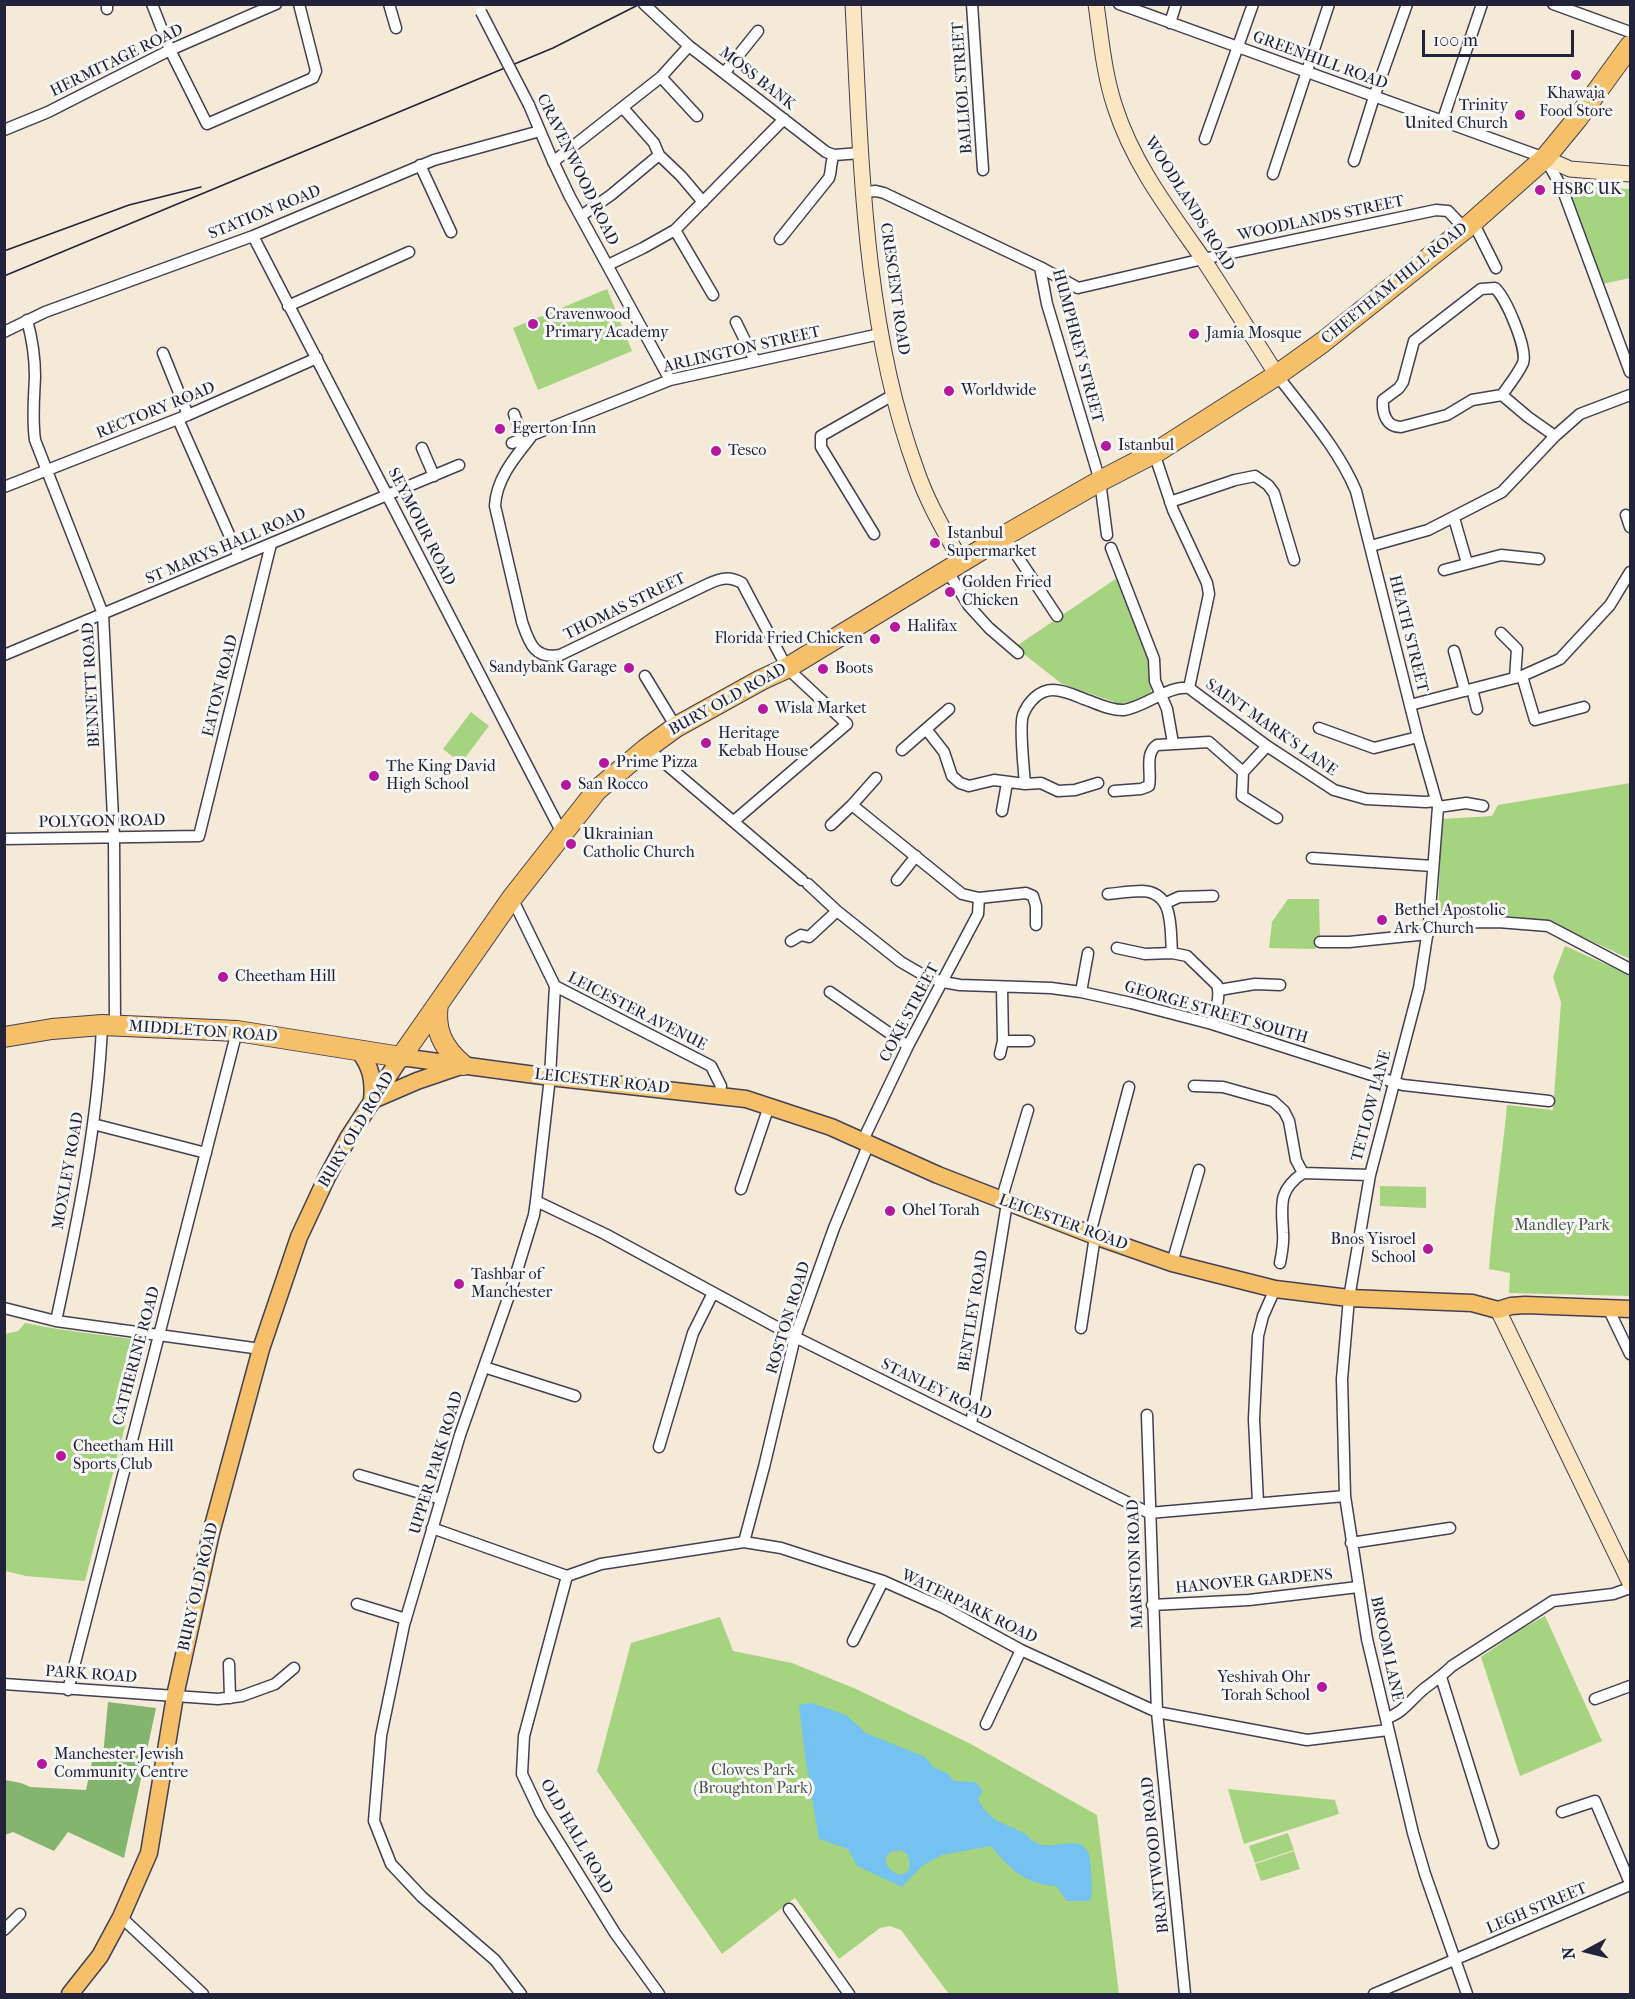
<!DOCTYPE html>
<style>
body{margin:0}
#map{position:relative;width:1635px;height:1999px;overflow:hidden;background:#f5e9d7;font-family:"IM FELL French Canon",serif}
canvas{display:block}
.frame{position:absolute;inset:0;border:6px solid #22223b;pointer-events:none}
.north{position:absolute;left:1557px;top:1921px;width:60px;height:60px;-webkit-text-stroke:4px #f6f6f2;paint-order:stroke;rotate:263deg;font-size:16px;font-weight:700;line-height:24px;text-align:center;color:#22223b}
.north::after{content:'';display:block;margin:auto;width:21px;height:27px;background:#22223b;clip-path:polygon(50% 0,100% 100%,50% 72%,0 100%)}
.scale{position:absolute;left:1422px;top:30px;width:152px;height:27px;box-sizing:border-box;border:3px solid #22223b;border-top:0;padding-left:8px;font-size:18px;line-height:21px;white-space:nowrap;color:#22223b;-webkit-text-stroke:4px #f6f6f2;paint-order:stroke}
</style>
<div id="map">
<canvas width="1635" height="1999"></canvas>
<div class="frame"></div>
<div class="north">N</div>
<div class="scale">100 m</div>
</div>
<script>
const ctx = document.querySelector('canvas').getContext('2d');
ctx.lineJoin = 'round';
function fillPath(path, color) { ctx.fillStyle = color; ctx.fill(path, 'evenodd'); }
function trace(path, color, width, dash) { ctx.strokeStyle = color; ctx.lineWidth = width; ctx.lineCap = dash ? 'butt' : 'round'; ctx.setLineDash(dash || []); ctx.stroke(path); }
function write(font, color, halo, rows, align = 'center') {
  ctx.font = font + ' "IM FELL French Canon",serif'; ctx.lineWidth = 6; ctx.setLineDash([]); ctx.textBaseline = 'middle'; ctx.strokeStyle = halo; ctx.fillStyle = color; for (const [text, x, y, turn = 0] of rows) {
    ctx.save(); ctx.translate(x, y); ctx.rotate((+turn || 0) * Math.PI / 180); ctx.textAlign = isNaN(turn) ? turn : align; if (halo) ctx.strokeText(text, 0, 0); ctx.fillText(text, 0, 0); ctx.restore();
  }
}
fillPath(new Path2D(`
 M1566,185L1630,189V278L1602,284Z
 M607,289L632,351L538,390L513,328Z
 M1117,578C1129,609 1156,659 1151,692L1139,701L1120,704L1062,684L1015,647Z
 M471,712L489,726L461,763L443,749Z
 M1630,783V959L1550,922L1507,916L1438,919L1441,819L1492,816L1498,805Z
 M1288,899H1319L1320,942L1315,949L1269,948L1272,922Z
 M1565,946L1630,975V1296L1509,1293L1510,1273L1489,1269C1493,1214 1502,1160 1507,1105L1553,1110L1561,1002L1553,977Z
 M1380,1186L1426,1187V1208L1380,1206Z
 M25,1323L57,1329L147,1341L85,1581L26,1576L5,1571V1334L18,1331Z
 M1545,1616L1602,1741L1520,1776L1481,1657L1521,1629Z
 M720,1617L733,1651L792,1663L856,1689L969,1743L1097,1815L1119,1994H949L901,1930L890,1926L880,1928L839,1959L795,1898L722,1954L597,1771L631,1643Z
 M1228,1789L1335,1800L1339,1814L1244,1844Z
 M1288,1833L1294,1850L1255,1863L1249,1846Z
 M1294,1851L1300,1869L1261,1881L1255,1864Z`), '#a6d380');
fillPath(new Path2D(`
 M108,1702L156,1708L124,1858L68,1832L54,1851L13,1832L5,1835V1780L21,1783L30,1787L86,1790L93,1757L103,1756Z`), '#84b56e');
fillPath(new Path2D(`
 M812,1703L846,1715L866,1733L925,1757L933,1767L947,1773L954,1781L976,1782L983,1791L978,1799C991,1824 1003,1821 1025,1834C1028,1836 1032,1841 1036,1843C1058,1853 1090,1825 1091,1869C1091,1882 1094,1889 1090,1901H1067L1056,1886C1024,1884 1010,1869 991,1846L942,1855L922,1866L902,1887L857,1866L848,1849L819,1839L805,1755L799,1705ZM901,1850L908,1855L910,1864L908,1872L899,1875C890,1870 885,1867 886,1857L891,1852Z`), '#75c1ef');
const street = new Path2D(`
 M152,4L170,50L207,124L313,78L316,71L299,4
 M389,4L396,28
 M644,4L689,46L826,152L834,155L861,153
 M972,4L983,170
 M1119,4L1545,158L1562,188L1630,372
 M1553,4L1630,32
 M107,9V4
 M1170,23L1176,4
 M725,72L758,31
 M661,77L697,116
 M529,105L552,159L570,197L670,380
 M623,108L654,143L659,155L681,176L703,202
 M1442,122L1482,4
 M4,130L48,112L170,50L276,4
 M1205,139L1253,4
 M1354,161L1374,97L1407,4
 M553,162L661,77L689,46
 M420,165L451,232
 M1273,174L1329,4
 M864,192L876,191L884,193L1040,267L1078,288L1203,259L1436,210L1448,211L1465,229
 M581,216L611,195L659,155
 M1473,222L1496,268
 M675,230L713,295
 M253,236L562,833
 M780,239L829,178C832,170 830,163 834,155
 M608,265L643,248L675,230L784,119
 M1040,267L1047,304L1100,481L1107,535
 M288,306L409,252
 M27,320C32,338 35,359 35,377C34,399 32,418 35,440L103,614L114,838L115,1025
 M736,322L755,361
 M4,332L45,312L253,236L434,160L540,131
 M163,353L188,415
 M1277,375C1305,412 1338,448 1356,491L1418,737L1438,807L1429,923L1419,988L1370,1175L1349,1298L1342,1379L1345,1496L1367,1639L1413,1833L1425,1874L1467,1994
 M1502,395C1509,385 1518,374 1523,363C1528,349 1506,298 1495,288L1481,289L1414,341L1403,382L1399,388L1383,400C1382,413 1386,427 1401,427L1447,415L1472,400L1502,395L1528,417L1555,436
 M514,414L523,439
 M178,419L239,557
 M531,437C515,457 496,479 495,506L522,622C529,642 534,660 560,655L708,584C721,578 729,576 742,583L787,668L847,724L734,821
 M512,443L670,380L880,334
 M422,448L434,476
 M1154,453L1173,510L1207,583L1209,594L1189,688
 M4,487L188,415L317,358
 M1170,502L1235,480L1255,476L1268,485L1274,493L1294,560
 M1626,515L1630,527
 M1454,518L1467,563
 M874,534L821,447V436L893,395
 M1004,536L1057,616
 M1371,546L1428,530L1502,492L1555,436L1580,414L1630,395
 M1111,548L1154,659L1155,681L1167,709L1173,743
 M1444,570L1501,555L1539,559
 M948,572L969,606L989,628L1018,653
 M1501,633L1517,649L1515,678
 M1454,651L1465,691
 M4,655L459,465
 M645,676L676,727
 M1522,676L1535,720L1584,707
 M1472,689L1477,709
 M1410,705L1522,676L1560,659L1610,605L1630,572
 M1319,728L1374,748L1418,737
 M926,729L949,709
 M647,748L802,880
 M902,750L926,729L944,752L952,776L960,783L969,786L994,780L1025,784
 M1243,772L1267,746
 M876,778L852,805L962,894L979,898L1026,893L1033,896L1036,906V925
 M1098,783L1075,790L1058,791L1041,783L1025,784C1024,770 1019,726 1023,715C1028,702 1039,690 1053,690C1064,690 1074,695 1084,699C1096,703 1111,711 1124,710C1145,707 1169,685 1189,688L1267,746L1334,790L1366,799L1426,802L1436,801
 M1114,791L1141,789L1149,786C1152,773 1144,754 1157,745L1209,742L1243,772L1242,796L1277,818
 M1438,807L1466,803L1483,806
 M1002,811L1007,783
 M831,825L852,805
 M4,839L199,836L271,544
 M1312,858L1433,866
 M897,880L916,856
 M808,884L837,911L901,962L925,976L943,982L960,985L1051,988L1081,992L1131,1003L1212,1024L1403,1085L1549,1101
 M1108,894C1119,893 1131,891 1142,891C1175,892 1170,930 1172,953L1187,956L1217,985C1221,997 1215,1011 1212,1024
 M512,898L555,986L550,1077L536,1201L534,1215L512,1287L460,1435L404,1625L381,1736L374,1821L391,1864L422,1897L495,1960L521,1994
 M1166,903L1179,897L1213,896
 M1429,923L1498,922L1548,926L1630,969
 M791,941L801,935L809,937L837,911
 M1320,942H1349L1428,934
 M1117,948L1145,954L1172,953
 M555,986L711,1066L721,1086L719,1095
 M1002,988L1003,1041H1029
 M1219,990L1255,984L1280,985
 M830,992L908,1046
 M1081,992L1088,953
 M1000,1054L1003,1041
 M1194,1086L1223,1087L1273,1101L1284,1111L1289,1121L1296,1160L1303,1173L1370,1175
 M93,1124L206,1153
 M863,1140L908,1046L978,914L979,898
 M741,1189L769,1106
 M536,1201L605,1234L795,1337L1149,1513L1345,1496
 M1001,1201L1028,1110
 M1090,1234L1129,1087
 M1172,1263L1199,1170
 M1280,1263C1282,1253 1284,1243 1283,1233C1282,1206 1277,1191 1303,1173
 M4,1308L56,1321L261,1349
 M1608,1308L1630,1354
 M56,1321C77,1224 98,1125 102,1025
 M1081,1328L1095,1236
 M484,1367L575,1396
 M1147,1415L1157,1712L1185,1994
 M971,1424L1007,1203
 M659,1447L693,1333L713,1293
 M359,1475L441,1499
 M1258,1503L1254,1419L1258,1336L1263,1316L1275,1289
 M432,1528L567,1576L601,1564L744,1542L781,1548L883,1581L944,1608L1021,1650L1157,1712L1307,1740L1388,1730
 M744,1542L764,1467L795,1337L834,1228L869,1143
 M1351,1543L1450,1528
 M567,1576L524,1736L522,1774L540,1812L615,1933L659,1994
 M357,1604L406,1619
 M1152,1605L1249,1600L1358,1587
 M853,1641L883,1581
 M229,1664L230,1698
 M1441,1677L1493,1843
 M4,1684L218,1699L242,1696L275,1684L294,1668
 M68,1690L237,1031
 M1595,1699L1630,1686
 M1386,1718C1404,1713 1411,1699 1425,1688C1434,1681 1443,1675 1452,1666L1553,1601L1613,1594L1630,1588
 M986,1724L1021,1650
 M1562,1812L1595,1801L1630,1883
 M789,1909L849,1994
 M121,1917L203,1994
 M4,1930L20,1914
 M1374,1994L1630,1885`);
const secondary = new Path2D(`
 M853,4C861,157 863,324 916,469C927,502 945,532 962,563
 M1096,4C1101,39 1104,74 1115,107C1133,163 1168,209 1201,256C1227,295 1252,336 1277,375
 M1545,158L1570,169L1630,174
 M1498,1310L1630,1583`);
const primary = new Path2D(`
 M359,1051C371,1067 374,1080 372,1099
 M373,1100L417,1081L458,1067
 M70,1994L100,1956L121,1917L149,1853L175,1696L211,1533L261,1349L299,1237L327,1177L348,1138L401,1057L550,1077L746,1099L831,1127L938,1175L1095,1236L1172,1263L1275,1289L1349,1298L1472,1303L1498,1310L1511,1306L1525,1305L1630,1309`);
const highway = new Path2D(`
 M438,1004C434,1030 443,1048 463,1065
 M4,1037L52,1029L102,1025L237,1031L401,1057L512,898L597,790L647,748L676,727L761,680L787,668L1004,536L1100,481L1158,451L1277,375L1323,342L1465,229L1545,158L1577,119L1630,46`);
trace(street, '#424052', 13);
trace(secondary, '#424052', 17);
trace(primary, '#424052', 19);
trace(highway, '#424052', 22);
trace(street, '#fff', 10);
trace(secondary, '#fbe6c4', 15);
trace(primary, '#f6c06b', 16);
trace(highway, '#f6c06b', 20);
trace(new Path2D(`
 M4,251L129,205L201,187
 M4,276L553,48L640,4`), '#22223b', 1.5);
const streetBridge = new Path2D(`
 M481,12L529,105`);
trace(streetBridge, '#424052', 13, []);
trace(streetBridge, '#fff', 10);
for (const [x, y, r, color] of [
 [1576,75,6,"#b5179e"],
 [1520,115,6,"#b5179e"],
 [1540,190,6,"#b5179e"],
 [533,324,6,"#b5179e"],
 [1194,334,6,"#b5179e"],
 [949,391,6,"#b5179e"],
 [500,429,6,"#b5179e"],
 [1106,446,6,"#b5179e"],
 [716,451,6,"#b5179e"],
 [935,543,6,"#b5179e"],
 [950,592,6,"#b5179e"],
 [895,627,6,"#b5179e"],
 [875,639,6,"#b5179e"],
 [629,668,6,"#b5179e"],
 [823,669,6,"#b5179e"],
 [763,709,6,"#b5179e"],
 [706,743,6,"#b5179e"],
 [604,763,6,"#b5179e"],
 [374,776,6,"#b5179e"],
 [566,785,6,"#b5179e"],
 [571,844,6,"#b5179e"],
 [1382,920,6,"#b5179e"],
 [223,977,6,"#b5179e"],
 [890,1211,6,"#b5179e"],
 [1428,1249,6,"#b5179e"],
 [459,1284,6,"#b5179e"],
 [61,1456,6,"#b5179e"],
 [1322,1687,6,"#b5179e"],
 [42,1764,6,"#b5179e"]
]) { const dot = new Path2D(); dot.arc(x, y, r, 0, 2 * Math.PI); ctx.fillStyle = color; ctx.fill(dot); trace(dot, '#f6f6f2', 2); }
write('16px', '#22223b', '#f6f6f2', [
 ["HERMITAGE ROAD",117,61,-26],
 ["GREENHILL ROAD",1320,61,20],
 ["MOSS BANK",757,79,38],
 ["BALLIOL STREET",963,88,-94],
 ["CRAVENWOOD ROAD",577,170,64],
 ["WOODLANDS ROAD",1189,204,58],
 ["STATION ROAD",265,213,-22],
 ["WOODLANDS STREET",1321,219,-12],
 ["CHEETHAM HILL ROAD",1395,284,-39],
 ["CRESCENT ROAD",894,289,82],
 ["HUMPHREY STREET",1077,346,75],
 ["ARLINGTON STREET",742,350,-13],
 ["RECTORY ROAD",156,411,-22],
 ["SEYMOUR ROAD",421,527,63],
 ["ST MARYS HALL ROAD",226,547,-23],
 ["THOMAS STREET",625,607,-26],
 ["HEATH STREET",1408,634,76],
 ["BENNETT ROAD",92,685,-93],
 ["EATON ROAD",221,686,-76],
 ["BURY OLD ROAD",728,700,-29],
 ["SAINT MARK'S LANE",1271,728,35],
 ["POLYGON ROAD",102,822,-1],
 ["LEICESTER AVENUE",637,1012,27],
 ["COKE STREET",910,1013,-62],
 ["GEORGE STREET SOUTH",1216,1013,16],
 ["MIDDLETON ROAD",203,1032,4],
 ["LEICESTER ROAD",602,1082,6],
 ["TETLOW LANE",1372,1106,-75],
 ["BURY OLD ROAD",357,1130,-59],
 ["MOXLEY ROAD",69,1171,-80],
 ["LEICESTER ROAD",1063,1223,20],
 ["BENTLEY ROAD",974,1311,-81],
 ["ROSTON ROAD",789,1318,-73],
 ["CATHERINE ROAD",137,1356,-75],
 ["STANLEY ROAD",936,1390,26],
 ["UPPER PARK ROAD",437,1463,-73],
 ["MARSTON ROAD",1136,1564,-92],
 ["HANOVER GARDENS",1254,1582,-5],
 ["BURY OLD ROAD",199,1587,-77],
 ["WATERPARK ROAD",969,1607,26],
 ["BROOM LANE",1386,1649,78],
 ["PARK ROAD",91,1675,4],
 ["OLD HALL ROAD",576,1837,60],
 ["BRANTWOOD ROAD",1156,1855,-96],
 ["LEGH STREET",1537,1909,-23]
]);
write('16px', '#22223b', '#f6f6f2', [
 ["Khawaja",1576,94,"center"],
 ["Food Store",1576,112,"center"],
 ["Trinity",1508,106,"right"],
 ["United Church",1508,124,"right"],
 ["HSBC UK",1552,190],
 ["Cravenwood",545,315],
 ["Primary Academy",545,333],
 ["Jamia Mosque",1206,334],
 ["Worldwide",961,391],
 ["Egerton Inn",512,429],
 ["Istanbul",1118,446],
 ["Tesco",728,451],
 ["Istanbul",947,534],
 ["Supermarket",947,552],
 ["Golden Fried",962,583],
 ["Chicken",962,601],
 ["Halifax",907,627],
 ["Florida Fried Chicken",863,639,"right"],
 ["Sandybank Garage",617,668,"right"],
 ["Boots",835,669],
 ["Wisla Market",775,709],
 ["Heritage",718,734],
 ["Kebab House",718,752],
 ["Prime Pizza",616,763],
 ["The King David",386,767],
 ["High School",386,785],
 ["San Rocco",578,785],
 ["Ukrainian",583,835],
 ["Catholic Church",583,853],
 ["Bethel Apostolic",1394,911],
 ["Ark Church",1394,929],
 ["Cheetham Hill",235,977],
 ["Ohel Torah",902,1211],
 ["Bnos Yisroel",1416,1240,"right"],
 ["School",1416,1258,"right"],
 ["Tashbar of",471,1275],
 ["Manchester",471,1293],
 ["Cheetham Hill",73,1447],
 ["Sports Club",73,1465],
 ["Yeshivah Ohr",1310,1678,"right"],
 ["Torah School",1310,1696,"right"],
 ["Manchester Jewish",54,1755],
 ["Community Centre",54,1773]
], 'left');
write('16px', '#4a5750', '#f6f6f2', [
 ["Mandley Park",1562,1226],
 ["Clowes Park",753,1771],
 ["(Broughton Park)",753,1789]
]);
</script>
